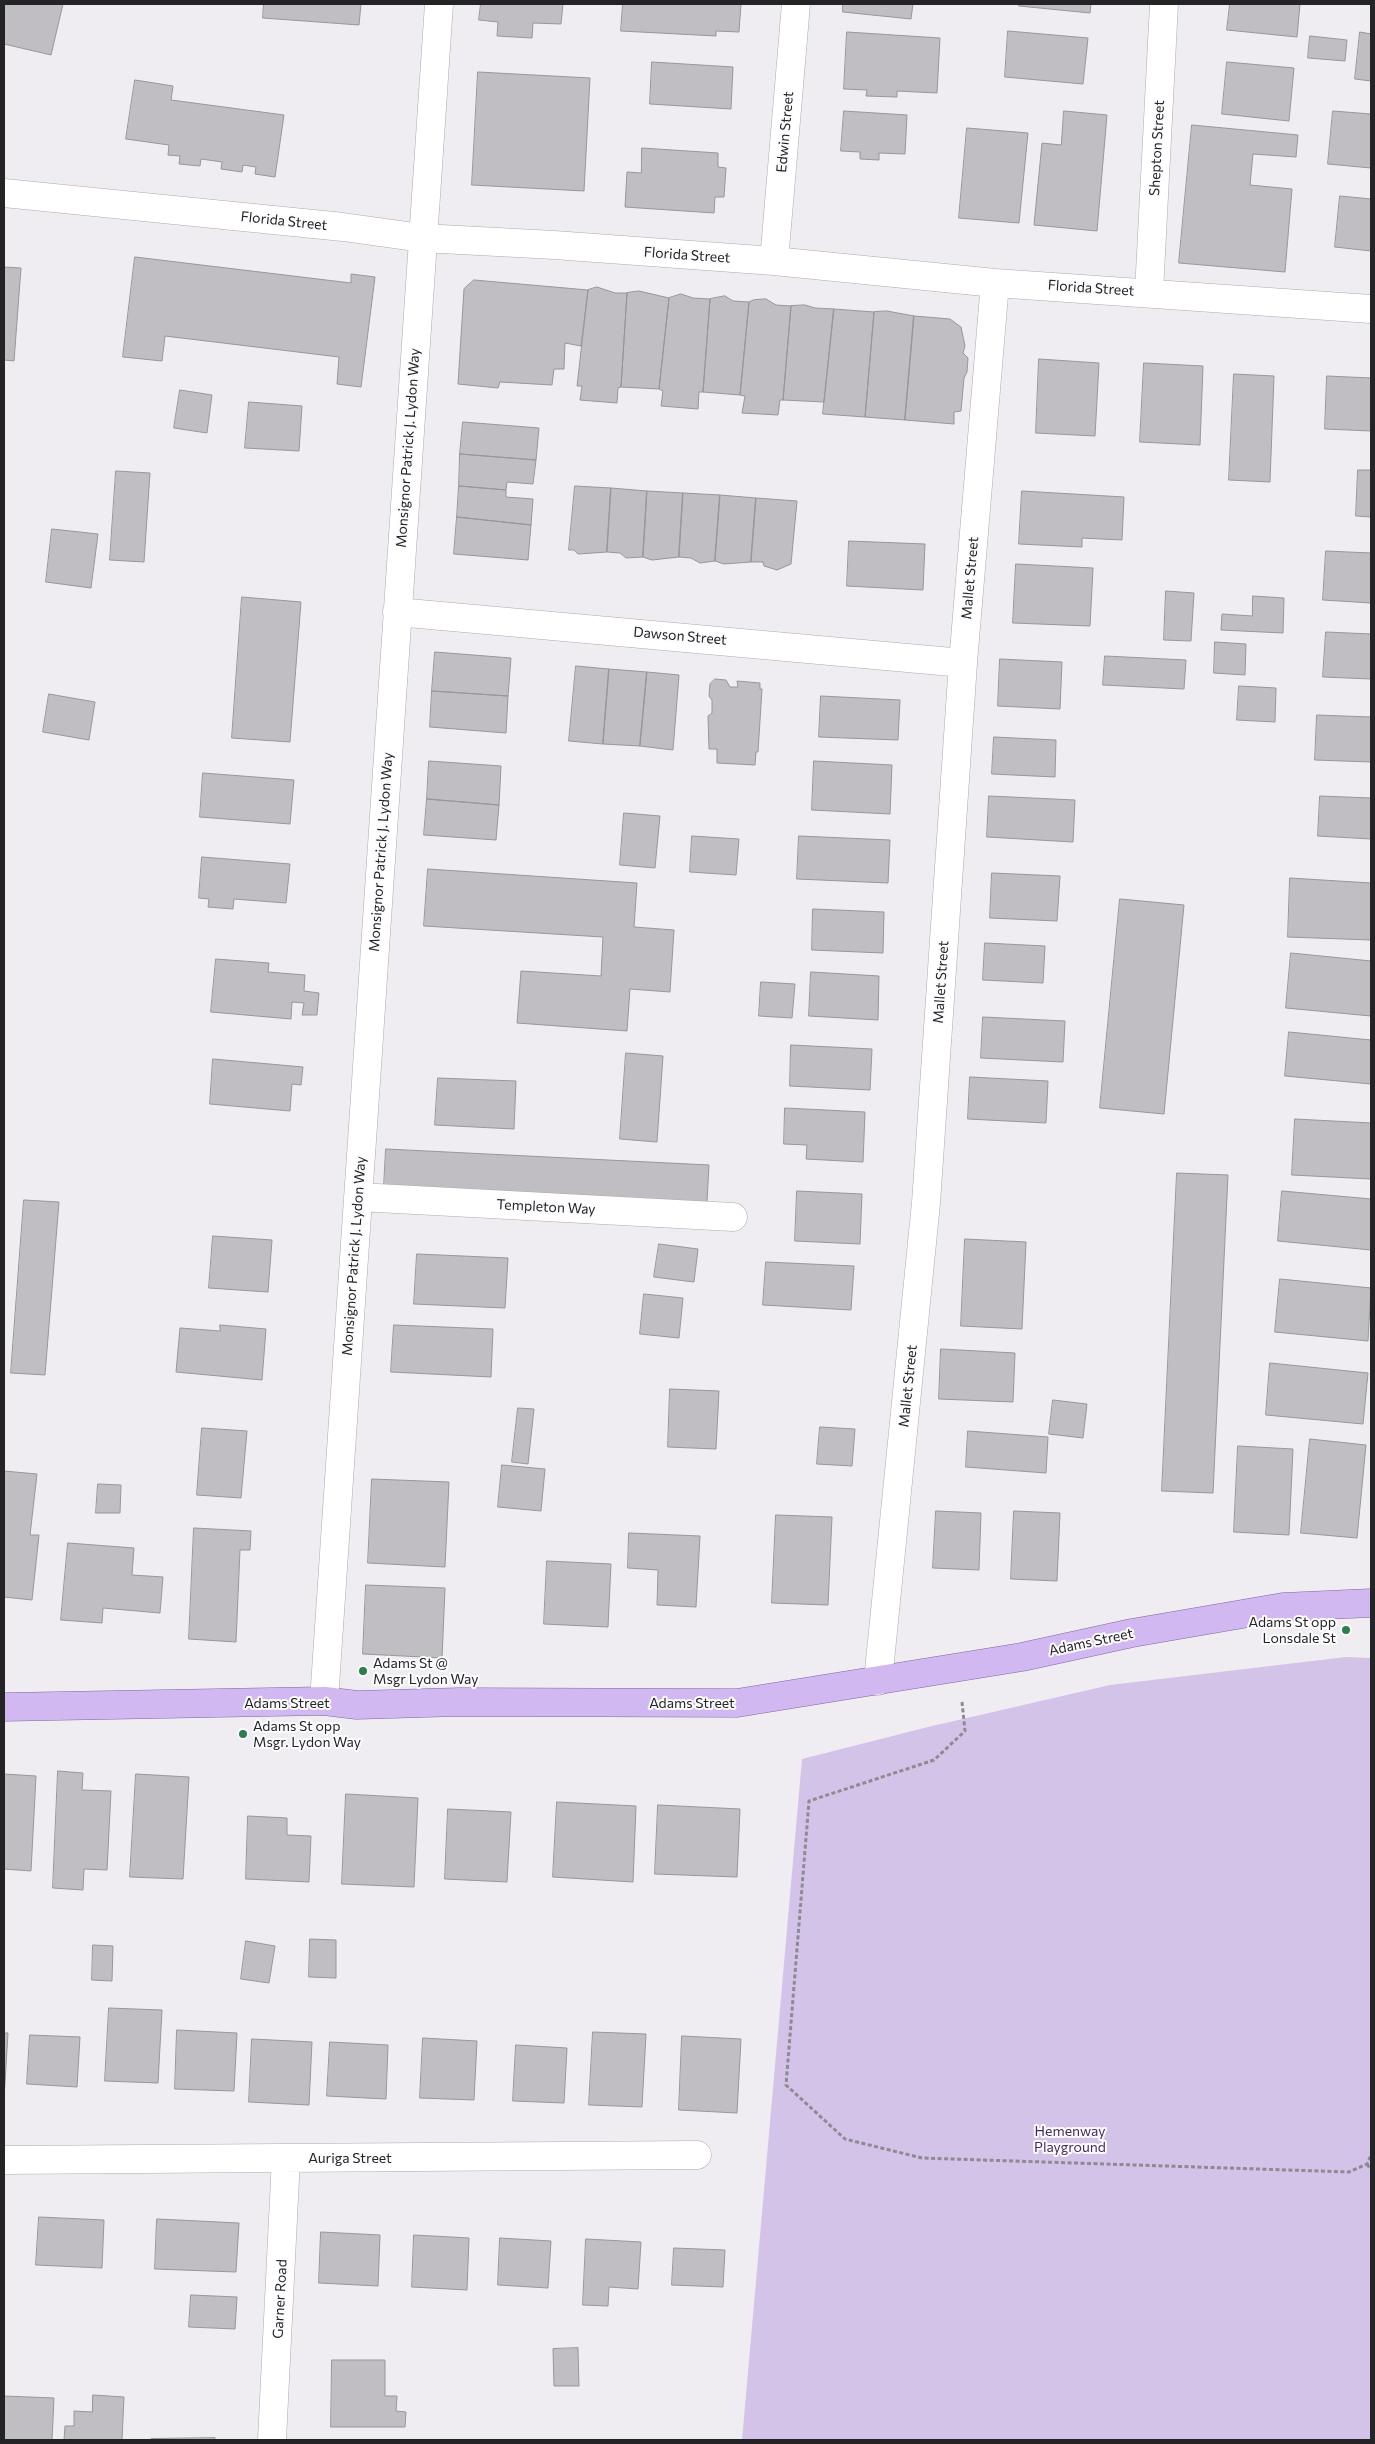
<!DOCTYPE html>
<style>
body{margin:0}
#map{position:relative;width:1375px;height:2444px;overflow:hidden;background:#efedf2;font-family:Commissioner,sans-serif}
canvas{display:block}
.frame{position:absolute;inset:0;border:5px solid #242325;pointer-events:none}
</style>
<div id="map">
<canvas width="1375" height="2444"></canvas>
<div class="frame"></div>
</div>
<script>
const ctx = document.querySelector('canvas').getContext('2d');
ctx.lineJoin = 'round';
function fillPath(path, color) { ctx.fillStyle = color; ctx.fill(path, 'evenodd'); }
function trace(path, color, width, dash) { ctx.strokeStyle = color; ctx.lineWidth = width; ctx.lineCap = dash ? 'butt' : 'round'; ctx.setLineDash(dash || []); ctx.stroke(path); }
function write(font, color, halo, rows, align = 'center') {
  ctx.font = font + ' Commissioner,sans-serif'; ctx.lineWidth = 4; ctx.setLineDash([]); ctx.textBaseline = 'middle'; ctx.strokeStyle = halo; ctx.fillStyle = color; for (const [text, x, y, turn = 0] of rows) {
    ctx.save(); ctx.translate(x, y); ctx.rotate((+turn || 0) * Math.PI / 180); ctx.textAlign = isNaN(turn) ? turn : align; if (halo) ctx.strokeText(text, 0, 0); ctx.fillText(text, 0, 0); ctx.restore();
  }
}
fillPath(new Path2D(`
 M1346,1657L1371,1658V2440H742L802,1759L928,1727L1110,1685Z`), '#d3c3e9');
const building = new Path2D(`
 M4,4H63L51,55L4,44Z
 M264,4H361L359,25L263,18Z
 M481,4H563L561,24L533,23L532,38L497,36L498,22L479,20Z
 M623,4H741L739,32L716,31V36L621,31Z
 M843,4H913L911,19L843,12Z
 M1019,4H1091L1090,13L1019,6Z
 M1230,4H1300L1297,37L1227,30Z
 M1008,31L1088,38L1083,84L1005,77Z
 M847,32L940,38L937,93L897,91V97L866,96L867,90L844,89Z
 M1360,32L1371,34V81L1355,79Z
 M1310,36L1347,40L1345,61L1308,58Z
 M652,62L733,67L731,109L650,104Z
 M1227,62L1294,68L1289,121L1222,114Z
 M478,72L590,78L584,191L472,185Z
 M135,80L173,86L171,100L284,115L275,177L255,174L256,167L243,165L242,172L221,169L222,162L201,159L200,166L179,164L180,156L168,155L169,145L126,139Z
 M844,111L907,115L905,154L879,153V160L860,159V152L841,151Z
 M1064,111L1107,115L1097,231L1034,225L1042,143L1061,145Z
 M1333,111L1371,114V168L1328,164Z
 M1192,125L1298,135L1296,157L1253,154L1250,185L1292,189L1285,272L1179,263Z
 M967,128L1028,133L1019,223L959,218Z
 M642,148L718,153V167L726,168L724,197H715L714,213L625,207L627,172L641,173Z
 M1340,196L1371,199V251L1335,247Z
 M135,257L351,283V274L375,277L361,387L337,384L339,357L165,336L162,361L123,357Z
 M4,267L21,268L14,361L4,360Z
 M474,280L588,290L581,346L565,343L564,369H554L552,385L500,382L498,388L458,384L464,289Z
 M597,287L615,293H627L621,387L618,388L617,403L580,400L582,386H577L588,290Z
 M639,291L669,298L659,389L621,387L627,293Z
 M681,294L693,298L710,299L703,392H699L698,409L661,406L663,391L659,389L669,298Z
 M725,296L733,301L749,302L740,395L703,392L710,299Z
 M766,299L776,305L791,306L783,400H780L778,415L742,413L745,396L740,395L749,302L753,300Z
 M805,305L815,308L834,309L824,402L783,400L791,306Z
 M834,309L874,312L865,417L823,414Z
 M887,311L914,316L905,420L865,417L874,312Z
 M914,316L950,319L961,327L965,346L963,353L968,358L967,372L964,378L961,411L954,412V424L905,420Z
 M1039,359L1099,363L1095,436L1036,433Z
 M1144,363L1203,366L1200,445L1140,442Z
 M1234,374L1274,376L1270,482L1229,480Z
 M1327,376L1371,378V431L1325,429Z
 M180,390L212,395L207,433L174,428Z
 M249,402L302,406L299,451L245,448Z
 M463,422L539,428L536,460L460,454Z
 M460,454L536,460L533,484L507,482L506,490L459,486Z
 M1358,470H1371V517L1356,516Z
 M116,471L150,473L144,562L110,560Z
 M459,486L506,490V497L533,499L531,525L457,517Z
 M575,486L611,488L607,552L578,554L574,550H569Z
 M611,488L647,491L643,557L626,558L620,553L607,552Z
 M647,491L683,493L679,557L652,560L643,557Z
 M1022,491L1124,497L1122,540L1082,538V547L1019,544Z
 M683,493L720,495L715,561L700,563L691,558L679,557Z
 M720,495L756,498L751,562L724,564L715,561Z
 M756,498L797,501L791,564L777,570L764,566L763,562H751Z
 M457,517L531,525L528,560L454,554Z
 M52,529L98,534L91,588L46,582Z
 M849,541L925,544L923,590L847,586Z
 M1326,551L1371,553V603L1323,600Z
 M1016,564L1093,568L1090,626L1013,623Z
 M1166,591L1194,593L1191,641L1164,640Z
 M1253,596L1284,598L1283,633L1221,630L1222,614L1252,616Z
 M242,597L301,602L290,742L232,738Z
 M1326,632L1371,634V679L1323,677Z
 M1215,642L1246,644L1245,675L1214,673Z
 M435,652L511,658L508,696L432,691Z
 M1105,656L1186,660L1184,689L1103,685Z
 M1000,659L1062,662L1060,709L998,706Z
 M576,666L609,669L603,744L569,741Z
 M609,669L647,672L640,746L603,744Z
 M647,672L679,675L673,750L640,746Z
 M715,679L726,680L730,687H738L737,681L760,683V689H762L758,752H756L755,765L717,763V749H709L708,716L712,713V700L709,696L710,684Z
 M1239,686L1276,688L1275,722L1237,720Z
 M432,691L508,696L506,733L430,727Z
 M49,694L95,702L89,740L43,732Z
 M821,696L900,700L898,740L819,737Z
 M1317,715L1371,717V762L1315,760Z
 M994,737L1056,740L1055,777L992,774Z
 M429,761L501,766L499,805L427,799Z
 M814,761L892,765L890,814L812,810Z
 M203,773L294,780L290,824L200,817Z
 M989,796L1075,800L1073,842L987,837Z
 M1320,796L1371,798V839L1318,836Z
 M427,799L499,805L496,840L424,835Z
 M624,813L660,816L655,868L620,865Z
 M692,836L739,839L736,875L690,872Z
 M799,836L890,840L888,883L797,879Z
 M202,857L290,864L286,903L234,899L233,909L208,907L209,899L199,898Z
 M428,869L637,883L634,927L674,930L670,992L630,989L627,1031L517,1023L521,971L601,976L603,937L424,926Z
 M992,873L1060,876L1057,921L990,918Z
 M1290,878L1371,883V940L1288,937Z
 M1120,899L1184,905L1164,1114L1100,1108Z
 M813,909L884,912L883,953L812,950Z
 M985,943L1045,946L1043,983L983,980Z
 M1291,953L1371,961V1016L1286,1008Z
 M216,959L269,963L268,972L305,975L304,991L319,993L317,1015H302L304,1003L292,1002L291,1019L211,1012Z
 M811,972L879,976L878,1020L809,1016Z
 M761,982L795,984L792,1018L759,1016Z
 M983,1017L1065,1021L1063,1062L981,1058Z
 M1289,1032L1371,1040V1084L1285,1076Z
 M791,1045L872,1049L870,1090L790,1086Z
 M626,1053L663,1056L657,1142L620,1139Z
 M213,1059L303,1067L301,1085L292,1084L290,1111L210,1104Z
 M970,1077L1048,1081L1046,1123L968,1119Z
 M438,1078L516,1081L514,1129L435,1125Z
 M785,1108L865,1112L863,1162L806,1159L807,1145L784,1144Z
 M1295,1119L1371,1123V1179L1292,1175Z
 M386,1149L709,1165L706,1220L383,1205Z
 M1177,1173L1228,1175L1213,1493L1162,1491Z
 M797,1191L862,1194L860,1244L795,1241Z
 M1282,1191L1371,1199V1250L1278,1241Z
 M24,1200L59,1202L45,1375L11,1373Z
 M213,1236L272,1240L268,1292L209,1288Z
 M965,1239L1026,1242L1022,1329L961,1326Z
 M659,1244L698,1249L694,1282L654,1277Z
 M417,1254L508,1258L505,1308L414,1304Z
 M766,1262L854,1266L851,1310L763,1305Z
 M1280,1279L1371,1288L1368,1341L1275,1332Z
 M644,1294L683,1298L679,1338L640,1334Z
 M220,1325L266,1329L262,1380L176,1372L180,1328L220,1331Z
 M394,1325L493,1329L491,1377L391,1372Z
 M941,1349L1015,1353L1013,1402L939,1399Z
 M1270,1363L1368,1373L1363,1424L1266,1415Z
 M670,1389L719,1391L716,1449L668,1447Z
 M1053,1400L1087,1404L1083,1438L1049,1434Z
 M518,1408L534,1409L528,1464L512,1462Z
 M820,1427L855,1429L852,1466L817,1464Z
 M202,1428L247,1431L241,1498L197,1495Z
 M968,1431L1048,1437L1046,1473L966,1467Z
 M1310,1439L1366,1445L1357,1538L1301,1533Z
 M1238,1446L1293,1449L1289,1535L1234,1532Z
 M502,1465L545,1469L541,1511L498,1507Z
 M4,1471L37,1474L30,1535H39L32,1600L4,1597Z
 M372,1479L449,1482L445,1567L368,1563Z
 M98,1484L121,1485L120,1513H96Z
 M936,1511L981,1513L979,1570L933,1568Z
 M1014,1511L1060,1513L1057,1581L1011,1579Z
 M776,1515L832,1517L828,1605L772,1603Z
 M194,1528L251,1531L250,1550H240L236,1642L189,1639Z
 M629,1533L700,1536L696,1607L657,1605L658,1570L628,1568Z
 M68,1543L134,1548L132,1575L163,1577L160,1613L103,1608L102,1623L61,1620Z
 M547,1561L611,1564L608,1627L544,1624Z
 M366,1585L445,1588L442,1658L363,1654Z
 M58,1771L83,1773L82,1790L111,1791L107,1870L84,1869L83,1890L53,1888Z
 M4,1774L36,1776L31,1871L4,1869Z
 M136,1774L189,1777L183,1879L130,1877Z
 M346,1794L418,1798L414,1887L342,1884Z
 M557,1802L636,1806L633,1882L553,1877Z
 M658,1805L740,1809L737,1877L655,1874Z
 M448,1809L511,1812L507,1882L445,1879Z
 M248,1816L287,1818V1835L311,1836L309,1882L246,1879Z
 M310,1939L336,1940V1978L309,1977Z
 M246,1941L275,1946L269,1983L241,1979Z
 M93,1945L113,1946L112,1981L92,1980Z
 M109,2008L162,2010L158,2083L105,2081Z
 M177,2030L237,2033L234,2091L175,2089Z
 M593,2032L646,2034L642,2107L589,2105Z
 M4,2033H8L4,2099Z
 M30,2035L80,2037L77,2087L27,2084Z
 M682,2036L741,2039L737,2113L679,2110Z
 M423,2038L477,2041L474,2100L420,2098Z
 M252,2039L312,2042L309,2105L249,2102Z
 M330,2042L388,2045L386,2099L327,2096Z
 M516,2045L567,2048L564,2103L513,2101Z
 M39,2217L104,2220L102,2268L36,2265Z
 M157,2219L239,2223L236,2272L155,2269Z
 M321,2232L380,2235L378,2286L319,2283Z
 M414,2235L469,2238L467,2290L412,2287Z
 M500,2238L551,2241L548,2288L498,2285Z
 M586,2239L641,2242L638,2289L609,2287L608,2306L583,2305Z
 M674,2248L725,2250L723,2287L672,2285Z
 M191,2295L237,2297L235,2329L189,2327Z
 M578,2348L579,2386H554L553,2349Z
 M332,2360H385V2396H397L396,2411L406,2412L405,2427H331Z
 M93,2395L124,2397L122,2440H64L65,2426H74V2411L92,2412Z
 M4,2396L54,2398L52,2440H4Z
 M215,2438V2440H151V2439Z`);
fillPath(building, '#c0bec3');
trace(building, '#97969a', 1);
const minor = new Path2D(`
 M4,193L343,227L422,238L554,245L774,261L995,283L1371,309
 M774,261L796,4
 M1149,292L1164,4
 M397,612L963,663
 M358,1197L733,1217
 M878,1681L926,1203L963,663L995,283
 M324,1701L439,4
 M4,2160L697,2155
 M272,2440L286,2158`);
const major = new Path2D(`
 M4,1707L324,1701L357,1705L459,1702L737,1703L1022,1657L1132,1633L1283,1607L1371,1603`);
trace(minor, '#acaaae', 29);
trace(major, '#8165a3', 29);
trace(new Path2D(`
 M962,1702L965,1731L934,1760L809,1801L786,2085L845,2139L922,2158L1349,2172L1367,2164L1371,2155
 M1367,2164L1371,2170`), '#8d8b8f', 3, [4, 2.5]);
trace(minor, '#fff', 28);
trace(major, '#d1b8f1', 28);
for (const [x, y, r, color] of [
 [1346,1630,5,"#2e7d4e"],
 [363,1671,5,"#2e7d4e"],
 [243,1734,5,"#2e7d4e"]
]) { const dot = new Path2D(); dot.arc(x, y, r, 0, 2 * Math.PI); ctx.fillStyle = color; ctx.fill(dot); trace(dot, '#fcfbfe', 2); }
write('14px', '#242325', '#fcfbfe', [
 ["Edwin Street",785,132,-85],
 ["Shepton Street",1157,148,-87],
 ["Florida Street",284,221,6],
 ["Florida Street",687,255,4],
 ["Florida Street",1091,288,4],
 ["Monsignor Patrick J. Lydon Way",408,448,-86],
 ["Mallet Street",970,578,-85],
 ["Dawson Street",680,636,5],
 ["Monsignor Patrick J. Lydon Way",381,852,-86],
 ["Mallet Street",941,982,-86],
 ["Templeton Way",546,1207,3],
 ["Monsignor Patrick J. Lydon Way",354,1256,-86],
 ["Mallet Street",908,1386,-84],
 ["Adams Street",1091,1642,-12],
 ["Adams Street",287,1703],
 ["Adams Street",692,1703],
 ["Auriga Street",350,2158],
 ["Garner Road",280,2299,-87]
]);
write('14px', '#242325', '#fcfbfe', [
 ["Adams St opp",1336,1622,"right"],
 ["Lonsdale St",1336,1638,"right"],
 ["Adams St @",373,1663],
 ["Msgr Lydon Way",373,1679],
 ["Adams St opp",253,1726],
 ["Msgr. Lydon Way",253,1742]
], 'left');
write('14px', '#432c5d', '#fcfbfe', [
 ["Hemenway",1070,2131],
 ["Playground",1070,2147]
]);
</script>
